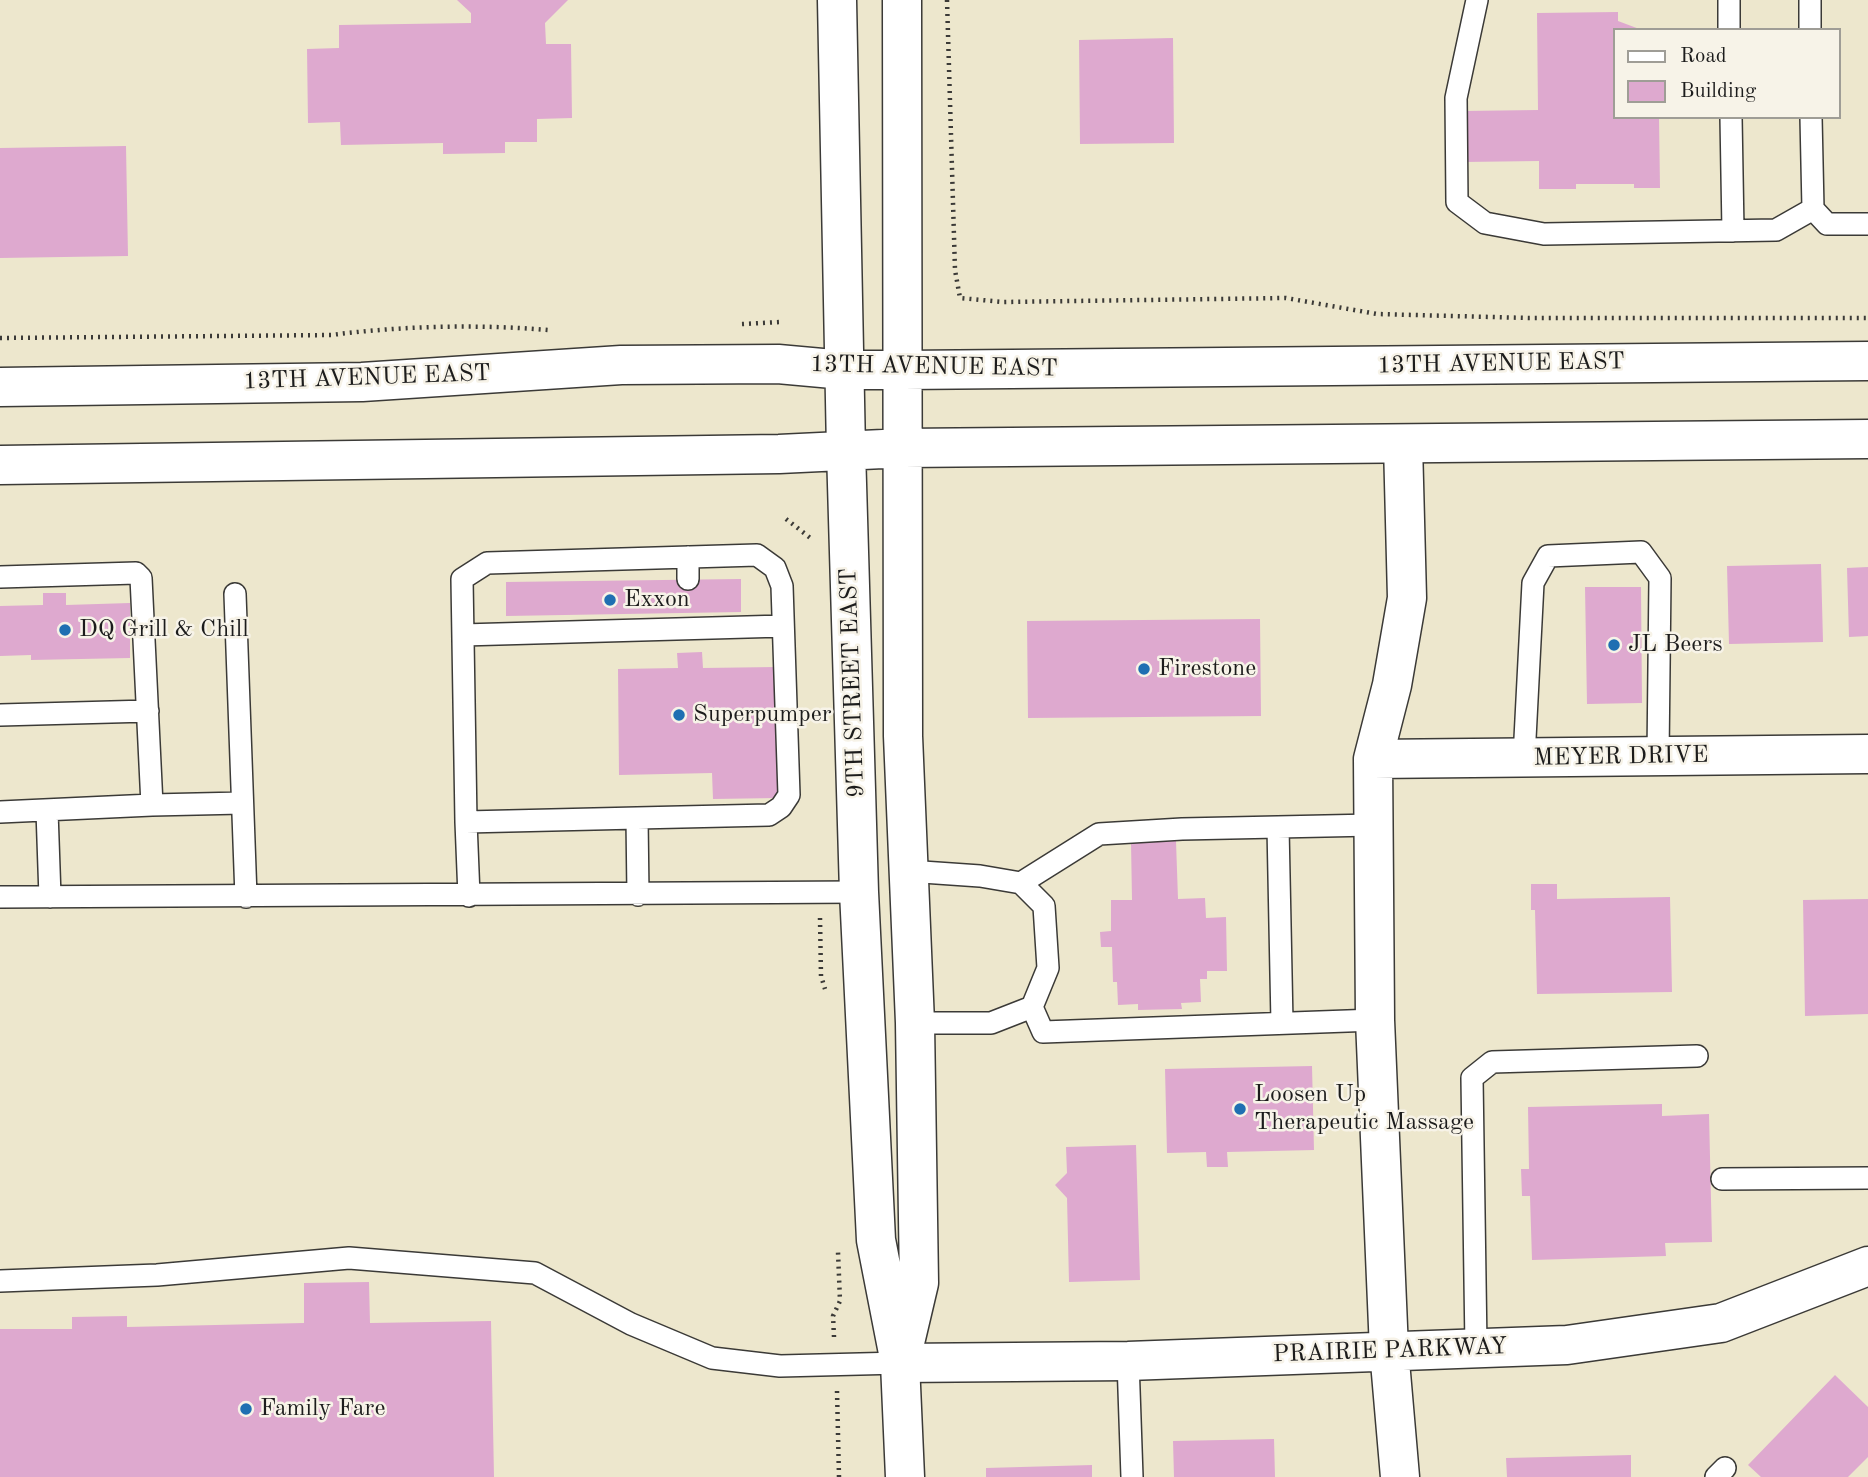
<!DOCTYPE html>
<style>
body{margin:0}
#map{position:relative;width:1868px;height:1477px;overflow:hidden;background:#ede7cd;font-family:"Old Standard TT",serif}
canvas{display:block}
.legend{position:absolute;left:1613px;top:28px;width:228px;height:91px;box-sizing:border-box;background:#f7f3e8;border:2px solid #9f9d96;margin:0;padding:9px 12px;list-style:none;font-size:21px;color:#1c1c1c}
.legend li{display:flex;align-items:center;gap:14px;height:35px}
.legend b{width:35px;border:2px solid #9f9d96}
</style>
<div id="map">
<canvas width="1868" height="1477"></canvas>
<ul class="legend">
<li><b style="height:9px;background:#fff"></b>Road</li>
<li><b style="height:19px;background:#dea9cf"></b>Building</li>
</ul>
</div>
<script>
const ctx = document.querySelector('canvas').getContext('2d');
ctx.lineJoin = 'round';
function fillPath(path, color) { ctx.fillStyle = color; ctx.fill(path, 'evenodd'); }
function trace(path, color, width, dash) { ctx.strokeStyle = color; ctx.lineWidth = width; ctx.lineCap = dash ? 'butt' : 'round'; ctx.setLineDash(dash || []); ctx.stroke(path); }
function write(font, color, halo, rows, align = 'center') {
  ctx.font = font + ' "Old Standard TT",serif'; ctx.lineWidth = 5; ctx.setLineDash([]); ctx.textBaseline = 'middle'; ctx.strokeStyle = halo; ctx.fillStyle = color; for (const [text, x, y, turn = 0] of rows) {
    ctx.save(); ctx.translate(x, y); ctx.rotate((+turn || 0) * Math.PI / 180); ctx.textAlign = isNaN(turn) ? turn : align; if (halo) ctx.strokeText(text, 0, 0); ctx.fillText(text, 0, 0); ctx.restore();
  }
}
fillPath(new Path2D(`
 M457,0H568L545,23L546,44H571L572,118L537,119V142H505V153L443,154V143L341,145L340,122L308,123L307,49L339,48V25L471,23V13Z
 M1618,12V21L1642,30H1614V117H1659L1660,188H1634V184H1576V189H1539V161L1464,162L1463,111L1538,110L1537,13Z
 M1173,38L1174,143L1080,144L1079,40Z
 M126,146L128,256L0,258V148Z
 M1821,564L1823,642L1729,644L1727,566Z
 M1868,567V636L1849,637L1847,568Z
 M741,579V612L506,616V582Z
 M1585,587H1641L1642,703L1587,704Z
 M43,593H66V605L130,603V658L31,660V655L0,656V606L43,605Z
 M1260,619L1261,716L1028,718L1027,621Z
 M702,652L703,668L776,667L778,798L713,799L712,773L619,775L618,669L678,668L677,653Z
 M1176,841L1178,899L1205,898L1206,918L1226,917L1227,971H1207V979H1200L1201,1002L1181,1003L1182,1009L1138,1010V1004L1118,1005L1117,982H1113L1112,947H1101L1100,932L1111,931V900H1132L1131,842Z
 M1531,884H1557V899L1670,897L1672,992L1537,994L1535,910H1531Z
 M1868,899V1014L1805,1016L1803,900Z
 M1312,1066L1314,1150L1227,1152L1228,1167H1207L1206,1152L1167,1153L1165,1069Z
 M1662,1104V1116L1709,1114L1712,1242L1665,1243L1666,1256L1532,1260L1530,1196H1522L1521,1169H1529L1528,1107Z
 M1136,1145L1140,1280L1069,1282L1067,1198L1055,1185L1067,1173L1066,1147Z
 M369,1282L370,1323L491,1321L494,1477H0V1329H72V1317L127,1316V1327L304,1323V1283Z
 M1835,1375L1868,1407V1457L1848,1477H1761L1748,1465Z
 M1274,1439L1275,1477H1174L1173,1441Z
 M1631,1455V1477H1507L1506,1458Z
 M1092,1465V1477H986V1468Z`), '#dea9cf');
const lane = new Path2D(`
 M1477,0L1456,98L1457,202L1485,223L1544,234L1776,230L1813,209
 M1729,0V30
 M1810,0V30
 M1731,117L1733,231
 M1811,117L1813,209L1827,224H1868
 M688,557V579
 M0,577L136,573L141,578L152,805L0,812
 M235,594L246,897
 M463,635L783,626
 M0,715L148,711
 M1524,758L1533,583L1548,556L1641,552L1660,578L1658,756
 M152,805L242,803
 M47,811L50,897
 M466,822L462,579L487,563L757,555L775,568L782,586L789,795L781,807L769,815L637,818
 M1278,827L1282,1023
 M908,871L980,876L1021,883L1044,906L1048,968L1032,1007L991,1023H915
 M1021,883L1099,834L1182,829L1373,825
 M469,896L466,822L637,818L638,895
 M0,897L859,892
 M1032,1007L1043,1032L1375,1020
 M1722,1179L1868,1178
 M0,1281L157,1275L349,1258L535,1273L631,1324L712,1358L780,1366L900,1363
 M1476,1347L1472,1078L1492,1062L1697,1056
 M1128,1361L1132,1477
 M1716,1477L1725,1468`);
const street = new Path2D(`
 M1373,759L1868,754
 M900,1363L1128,1361L1567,1345L1721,1323L1868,1266
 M1400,1477L1389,1350L1375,1020L1373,759L1392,685L1407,598L1403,444`);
const secondary = new Path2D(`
 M837,0L846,450L859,892L876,1240L900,1363L905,1477
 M902,0L903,736L915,1023L919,1283L903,1351
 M0,387L362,382L621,365L778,364L844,370H904L1868,361
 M0,465L779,454L904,448L1868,439`);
trace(lane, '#3b3a37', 24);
trace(street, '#3b3a37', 41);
trace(secondary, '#3b3a37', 41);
trace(new Path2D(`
 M947,0L955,270L960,298L1003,302L1286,298L1377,314L1529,318H1868
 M742,324L780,322
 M0,338L331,335C402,326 477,324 548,330
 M786,519L813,540
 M820,918L821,976L825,989
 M834,1337L833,1316L840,1301L838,1252
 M837,1391L839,1477`), '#3b3a37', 4.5, [2, 5]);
trace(lane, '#fff', 21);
trace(street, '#fff', 38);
trace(secondary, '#fff', 38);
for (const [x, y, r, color] of [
 [610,600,7,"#1f6fb2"],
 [65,630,7,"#1f6fb2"],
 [1614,645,7,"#1f6fb2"],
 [1144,669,7,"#1f6fb2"],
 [679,715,7,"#1f6fb2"],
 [1240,1109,7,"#1f6fb2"],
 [246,1409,7,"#1f6fb2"]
]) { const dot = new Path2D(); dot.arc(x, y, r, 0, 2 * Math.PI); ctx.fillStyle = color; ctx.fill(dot); trace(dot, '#f7f3e8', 2.5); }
write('24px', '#1c1c1c', '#f7f3e8', [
 ["13TH AVENUE EAST",1501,364,-1],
 ["13TH AVENUE EAST",934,367,1],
 ["13TH AVENUE EAST",367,378,-2],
 ["9TH STREET EAST",853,683,-92],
 ["MEYER DRIVE",1621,757,-1],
 ["PRAIRIE PARKWAY",1390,1351,-2]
]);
write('24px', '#1c1c1c', '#f7f3e8', [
 ["Exxon",624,600],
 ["DQ Grill & Chill",79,630],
 ["JL Beers",1628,645],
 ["Firestone",1158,669],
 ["Superpumper",693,715],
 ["Loosen Up",1254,1095],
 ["Therapeutic Massage",1254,1123],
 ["Family Fare",260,1409]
], 'left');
</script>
